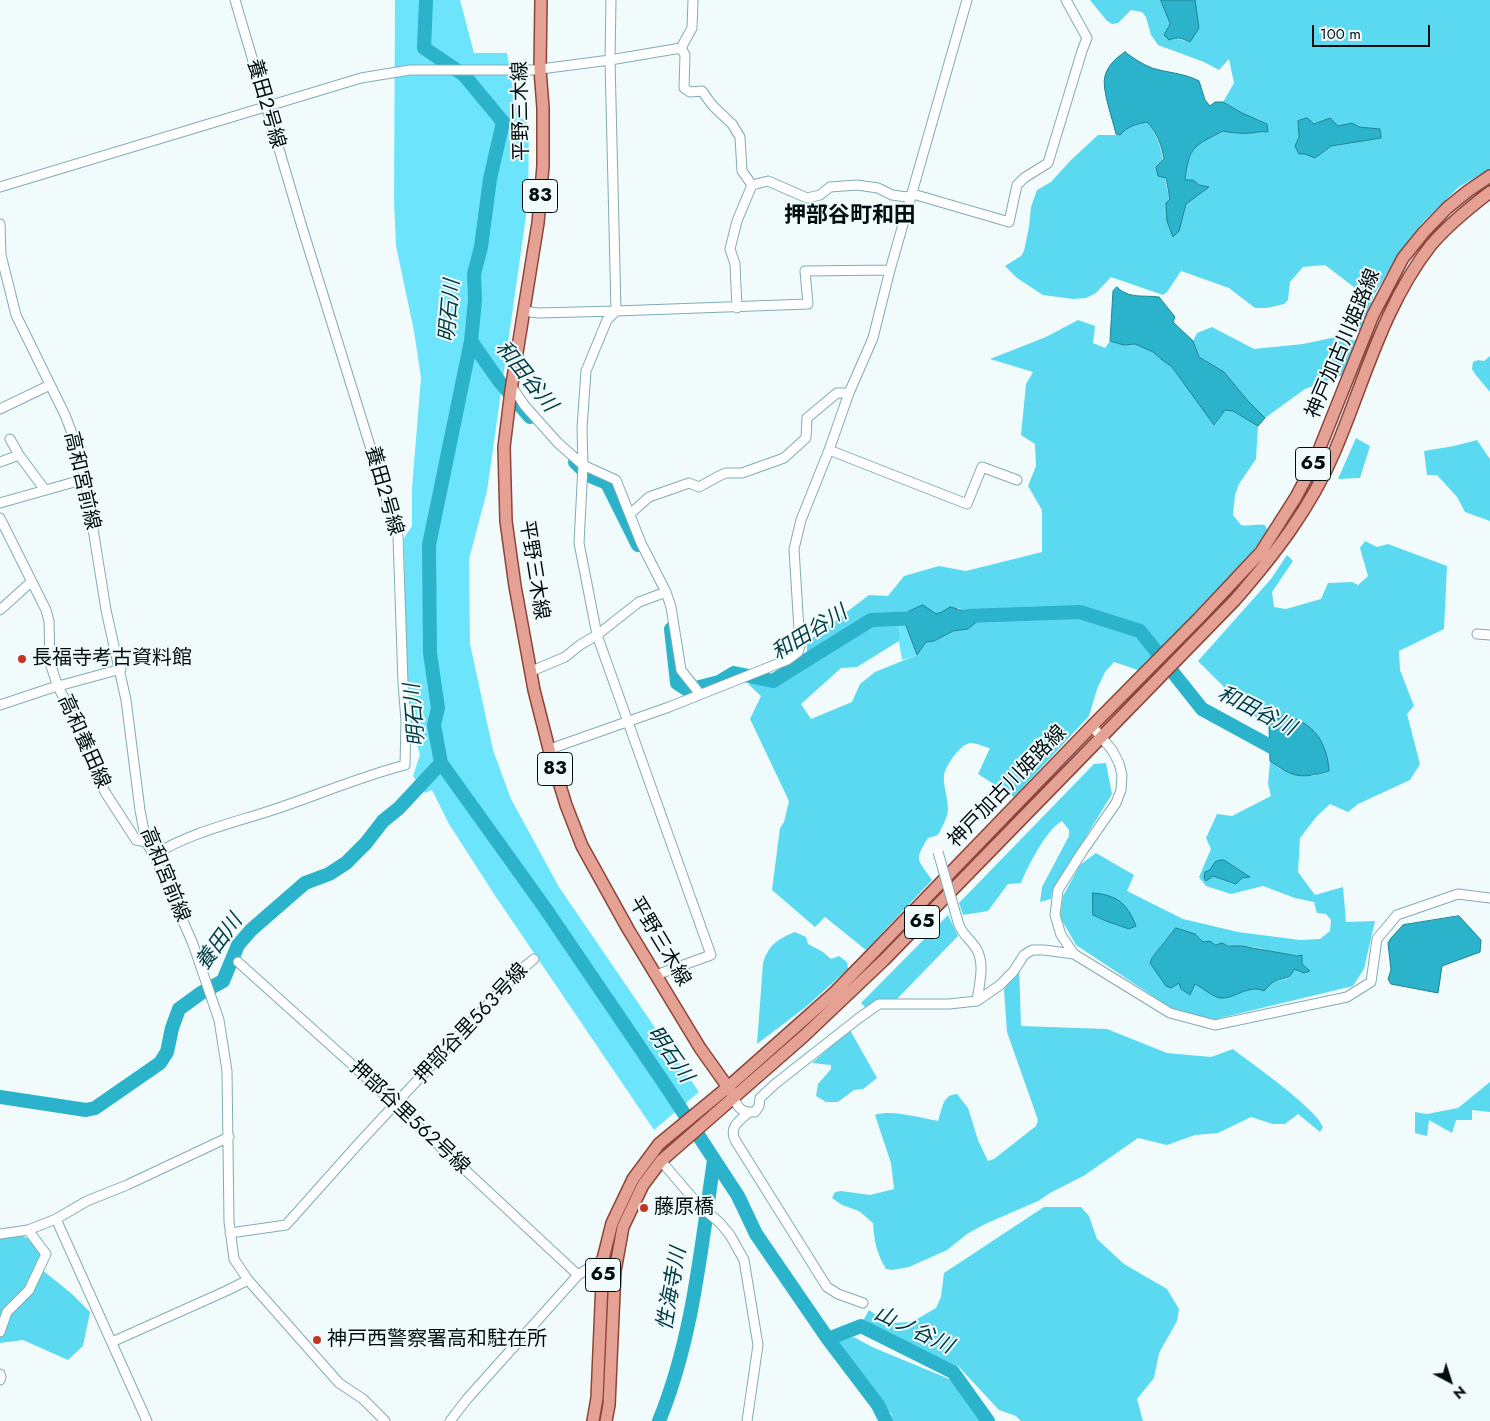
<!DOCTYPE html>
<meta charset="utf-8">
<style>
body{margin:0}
#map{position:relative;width:1490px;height:1421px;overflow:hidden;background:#f2fbfc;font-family:Jost,sans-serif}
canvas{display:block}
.north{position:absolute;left:1425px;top:1356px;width:50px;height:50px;-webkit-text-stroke:4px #f2fbfc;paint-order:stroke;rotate:140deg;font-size:14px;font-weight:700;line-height:20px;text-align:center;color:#010e11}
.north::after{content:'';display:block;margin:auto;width:18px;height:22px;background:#010e11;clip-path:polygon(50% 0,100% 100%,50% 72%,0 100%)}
.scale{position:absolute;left:1312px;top:25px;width:118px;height:22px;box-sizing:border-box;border:2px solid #010e11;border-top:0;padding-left:6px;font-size:15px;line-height:18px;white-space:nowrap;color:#010e11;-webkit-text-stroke:4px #f2fbfc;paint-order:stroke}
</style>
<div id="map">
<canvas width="1490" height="1421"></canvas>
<div class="north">N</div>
<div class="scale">100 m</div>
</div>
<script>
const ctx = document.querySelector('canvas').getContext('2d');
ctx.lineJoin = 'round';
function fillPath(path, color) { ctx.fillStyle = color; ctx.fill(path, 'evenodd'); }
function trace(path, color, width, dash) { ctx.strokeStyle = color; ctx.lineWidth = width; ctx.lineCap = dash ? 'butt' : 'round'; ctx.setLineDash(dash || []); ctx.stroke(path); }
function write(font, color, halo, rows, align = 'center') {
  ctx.font = font + ' Jost,"Noto Sans JP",sans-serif'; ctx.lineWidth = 4; ctx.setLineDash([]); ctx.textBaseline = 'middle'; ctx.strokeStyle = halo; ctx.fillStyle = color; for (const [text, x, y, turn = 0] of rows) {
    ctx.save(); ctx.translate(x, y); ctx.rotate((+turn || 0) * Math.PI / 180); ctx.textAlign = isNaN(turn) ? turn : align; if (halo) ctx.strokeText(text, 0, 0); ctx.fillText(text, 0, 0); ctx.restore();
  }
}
fillPath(new Path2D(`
 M395,0H424L422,31L428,32L431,21V0H460L474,53H507L517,112L529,126L528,202L487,491L469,559L470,644L493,750L511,799L559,887L699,1092L654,1130L494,894L449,824L432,790L425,793L413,776L420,755L406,702L404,538L412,526V488L421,378L414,331L396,246L394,201Z
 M904,621L917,655L902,660L899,641L901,635L897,622Z`), '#6ce5fc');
fillPath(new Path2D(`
 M1090,0H1161L1170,24L1167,28L1174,38L1190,42L1198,28L1195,0H1490V169L1459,187L1423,222L1401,250L1374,295L1361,332L1354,329L1367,297L1325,265L1303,267L1290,282L1288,300L1284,304L1267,308H1255L1229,288L1181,271L1167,292L1163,295L1111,277L1096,293L1086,298L1073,299L1043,295L1017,278L1005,266L1021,256L1024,251L1029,227L1031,207L1037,190L1051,182L1071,160L1098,135H1120C1128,126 1136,124 1147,122C1163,141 1163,161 1166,184C1168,197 1176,208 1182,219L1186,204L1208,187L1185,181C1189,146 1194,146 1223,131C1232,133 1243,134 1252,133C1259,132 1261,131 1268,132L1267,124L1242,113L1223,102L1234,83L1229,59L1219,70L1204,62L1158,45L1151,35L1146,17L1142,12L1131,10L1118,23L1112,24L1107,21ZM1330,119L1338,126L1352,123L1359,127L1379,129L1381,138L1331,146L1315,158L1295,146L1299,137L1298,121L1314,124Z
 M1078,320L1095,326L1093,343L1105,348L1110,341L1124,345L1135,344L1153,352L1172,367L1215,425L1224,410L1233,411L1258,426L1256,459L1239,484L1235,495L1233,515L1241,525C1249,527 1256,523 1265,525L1268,531L1251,553L1141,671L1114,662L1105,672L1097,689L1089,716L1014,797L978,774L990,748C984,747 977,743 971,743C961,743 946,765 944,775C943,786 948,798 948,810C947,818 942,828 938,835L928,838C914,861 917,858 932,880L866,950L825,917L815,927L772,890L780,828L784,822L789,801L750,719L761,696L748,684L807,657V642L869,595L888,596L904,576L939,566L966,571L1042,552V510L1028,486L1036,466L1035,444L1021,435L1026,384L1033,372L990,359L1046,337ZM959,608L964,611L980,612L985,617L980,619L968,629L953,631L934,641L926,642L917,655L875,672L860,684L852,702L811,719L801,704L841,668L857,667L899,641L901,636L897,622L904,621L903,615L936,614Z
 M1212,327L1254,349L1303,344L1336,337L1357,341L1345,374L1305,389L1265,418L1248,401L1224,372L1199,357L1193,341L1197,333Z
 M1490,356V392L1475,374L1472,369L1473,362L1478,360L1484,361Z
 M1356,438L1370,446L1360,478L1338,479Z
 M1477,440L1490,459V521L1465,512L1457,497L1437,475H1427L1424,451L1454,446Z
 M1365,541L1377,547L1388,544L1447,566L1444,629L1399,651L1400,670L1414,706L1407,714L1420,764L1410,780L1358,804L1348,812L1330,804L1317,816L1300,838L1298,872L1315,895L1343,887L1346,922L1375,921L1364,969L1353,986L1212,1020L1171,1008L1076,945L1060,917L1063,896L1080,865L1096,853L1134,875L1127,891L1183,919L1238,932L1300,940L1320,939L1330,931L1331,920L1326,914L1317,913L1314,902L1295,898L1263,886L1231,894L1206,886L1199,877L1211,849L1206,838L1217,814L1232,816L1271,796L1268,784L1270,761L1280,769L1313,776L1329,771L1274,721L1269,726L1250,713L1251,702L1247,697L1225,688L1198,661L1271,579L1287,555L1293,561L1272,592L1274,607L1286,609L1321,599L1328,583L1352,582L1358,585L1368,576L1360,548ZM1221,860H1224L1250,877L1242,878L1236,884L1213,876L1210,877ZM1176,928C1190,935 1207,948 1222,943C1231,948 1243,946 1254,947C1269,950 1286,957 1302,955V964L1309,971L1304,973L1294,969L1287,979L1272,982L1264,991C1247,984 1233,1001 1216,997C1211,995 1201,987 1195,984L1190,995L1181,989L1179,983L1159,974L1150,963L1152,958Z
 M1106,763L1112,794L1052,892L1051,899L1040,902L1042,887L1069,836V830L1062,821C1046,830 1028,866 1021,883L1008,884L988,911L963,915L959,903L1094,764Z
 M948,915L958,936L897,999L879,1000L867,1009L861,1003Z
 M795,932L806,937L808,944L823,952L831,959L839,956L847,962L848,969L807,1006L757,1044L763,963C769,944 778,939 795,932Z
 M1019,964L1021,1026L1107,1029L1167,1053L1211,1057L1233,1049C1252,1064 1316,1108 1323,1127L1320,1132L1298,1114L1285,1124H1273L1251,1117L1218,1133L1195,1135L1167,1145L1138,1138L1085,1175L1050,1193L1038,1201L985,1224L967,1234L947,1250L909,1267L892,1270L886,1269C877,1254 874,1241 873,1223L859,1211L842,1205L832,1198L835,1192L841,1191L870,1195L894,1189L891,1163L875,1115C890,1109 922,1118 938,1121C942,1109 943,1094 957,1094L968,1108L978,1140L988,1161L994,1159L1036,1126L1038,1120L1007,1032L1004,990Z
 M850,1030L877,1078L863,1089L854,1090L838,1102H826L816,1096L818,1084L831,1069V1065L812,1063Z
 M1490,1082V1112L1472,1110V1120H1456L1452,1133L1429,1120L1427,1136L1415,1133V1112L1427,1114L1458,1108Z
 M1044,1207H1081L1089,1216L1097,1239L1124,1264L1167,1289L1179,1309L1177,1321L1159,1353L1154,1378L1137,1399L1143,1421H1021L1016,1416L999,1410L959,1367L863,1321L869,1310L888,1323L912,1322L936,1308L941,1297L944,1273Z
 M18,1233L45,1249L41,1269L72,1294L90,1312L83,1346L68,1360L23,1340L0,1343V1237Z
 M854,1337L872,1347L954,1381L982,1421H893L892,1415L837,1340Z`), '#5bd9f0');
const water = new Path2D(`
 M1161,0H1195L1199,28L1190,42C1183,39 1177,36 1169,40L1164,35L1170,24Z
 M1125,52C1133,58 1142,64 1152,68C1168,73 1184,73 1199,81L1205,100L1210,106L1215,102H1223L1242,113L1267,124L1268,132C1261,131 1259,132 1252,133C1243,134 1232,133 1223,131C1194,146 1189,146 1185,180H1193L1199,185L1209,187L1186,204L1179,231L1173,237L1167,221L1166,203L1170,199L1166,178L1158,176L1156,167L1164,159C1162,146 1157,132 1147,122C1136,124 1128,126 1120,135L1116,134C1113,120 1101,88 1105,76C1108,65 1116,58 1125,52Z
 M1307,118L1314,124L1330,118L1338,126L1352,123L1359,127L1380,129L1381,138L1331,146L1315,158L1305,154H1299L1295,146L1299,137L1298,121Z
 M1117,287C1128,299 1144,295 1159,297L1175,317L1173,322L1193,341L1199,357L1224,372L1248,401L1265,418L1258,426L1233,411L1225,410L1214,425L1172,367L1161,359L1153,352L1135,344L1124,345L1110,341L1113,291Z
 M923,605L936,614L942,612L950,607C956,608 961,611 967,611C974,612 979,611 986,614L985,617L980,619L968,629L953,631L934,641L926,642L917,655L902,615Z
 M1285,715C1314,723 1327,742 1329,771C1301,779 1294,778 1270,761L1269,726L1274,721Z
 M1221,860H1224L1250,877L1242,878L1236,884L1213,876L1206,881L1204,878L1205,872L1210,870L1215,862Z
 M1093,893C1117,895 1127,903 1136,926L1129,929L1106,921L1093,915Z
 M1459,916L1481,940L1480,952L1442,966L1438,993L1391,984L1388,979L1391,970L1388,943L1391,938L1403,925Z
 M1176,928L1195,934L1203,942L1210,941L1215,945L1222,943L1228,946H1242L1297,956L1302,955V964L1310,971L1304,973L1294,969C1290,981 1282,977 1273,982C1270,984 1267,988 1264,991C1248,984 1235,999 1220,998C1213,997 1203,988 1195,984L1190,995L1181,989L1179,983L1171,988L1166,986L1150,963L1152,958Z`);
fillPath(water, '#2ab3ca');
trace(water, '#1e8292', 1);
trace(new Path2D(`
 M426,0L424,48L464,75L503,122L490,179L481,247L474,274L475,300L471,341L429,545L430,653L438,708L434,725L441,763L545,908L666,1086L738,1196L756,1234L828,1339L878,1405L886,1421
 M471,341L499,381L530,417
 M575,462L588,475L607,483L638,545
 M967,616L1080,612L1140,631L1202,709L1279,751L1287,752
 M671,629L677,683L688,690L719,682L734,673L773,681L871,620L921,618
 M0,1097L86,1110L95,1108L160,1063L167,1052L172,1028L179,1009L201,993L223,981L238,945L251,930L305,883L329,874L346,863L366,843L383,821L399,808L441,763
 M828,1339L861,1326L953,1372L988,1421
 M659,1421C693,1338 701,1248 714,1160`), '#2ab3ca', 14);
const minor = new Path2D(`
 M611,0L610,60L616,311L607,320L586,371L582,428L583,465L579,543L597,635L711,955L656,975
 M681,48L685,55L684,88L690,92L702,91L712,105L732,124L740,137L742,171L752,185
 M681,48L692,28L693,0
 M752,185L768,181L807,198L820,195L830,187L857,185L878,188L892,195L907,197L913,194L1009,222L1017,185L1024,178L1048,163L1082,51L1087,38L1066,0
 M0,187L361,78L410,70H533L610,60L681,48
 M0,224L1,255L16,315L65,415L73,436L85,479L106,610L126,700L140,810L146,842L154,855L193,944L219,1020L227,1071L229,1222L234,1259L248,1280L339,1383L363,1399L385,1421
 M737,308L735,264L730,249L737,221L752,185
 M524,311L538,313L616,311L808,304L805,271L890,270
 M512,387L525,406L558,443L583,465L616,480L641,543L666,592L671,607L681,670L700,694
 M0,409L50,385
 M829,450L967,504L982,467L1017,480
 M19,455L45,490
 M0,462L19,455L10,439
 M0,503L85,479
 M630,514L649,497L689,483L699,487L719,476L726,473H742L784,458L806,438L807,418L837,393H849
 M0,518L46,610L49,621L50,663L58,687L68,705L105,792L136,840L146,842
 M0,610L31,582
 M1477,634L1490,635
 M532,671L565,657L580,645L597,635L639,602L666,592
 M0,705L51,688L121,669
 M1092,726L1112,750L1119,763L1122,775L1121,790L1116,803L1082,852L1058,890L1055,915L1061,935L1074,954L1170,1013L1215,1025L1347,997L1371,982L1377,939L1397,915L1458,894L1490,898
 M550,749L669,707L787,660L798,652L800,646L794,549L801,520L829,450L849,393L873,338L890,270L967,0
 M154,855C186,835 224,825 260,814C309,799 355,778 405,765L406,721L403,683L398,536L302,227L235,0
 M958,922C962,936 971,939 977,950C985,965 979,985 977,1001
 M238,962L347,1060L578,1275
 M734,1097C737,1108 742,1113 755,1112L759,1106L760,1098L775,1084L859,1018L879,1004H949L977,1001L1000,985L1013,972L1024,955L1032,950H1044L1074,954
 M748,1113C739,1121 729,1127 735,1140L827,1287L838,1294L863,1303
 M661,1161L697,1203L720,1223L730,1235L744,1260L758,1345L747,1421
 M56,1219L147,1421
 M230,1233L286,1225L360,1142L518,972L534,959
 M0,1234L28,1230L56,1219L87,1201L127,1185L229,1137
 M0,1332L7,1312L29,1290L46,1254L28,1230
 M112,1342L226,1291L248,1280
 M0,1374L1,1377L0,1380
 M450,1421L467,1399L578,1275L603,1259`);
const major = new Path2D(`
 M541,0L540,69L543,108V166L538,223L511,390L504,447L506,521L515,586L534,690L550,753L566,805L582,846L628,929L700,1048L732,1093
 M593,1421L597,1398L603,1259L612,1223L633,1179L659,1144L728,1087L835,992L872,954L1092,726L1199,618L1261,552L1296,497L1313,465L1373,315L1403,258L1424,232L1447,208L1468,191L1490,176
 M606,1421L609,1405L615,1271L623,1227L643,1185L661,1161L804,1036L884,960L1235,600C1274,555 1310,509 1334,453C1364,383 1383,306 1431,245C1448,225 1469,208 1490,192`);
trace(minor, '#80acb5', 11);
trace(major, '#8b4539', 14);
trace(minor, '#fff', 9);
trace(major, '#e6a195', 11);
const minorBridge = new Path2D(`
 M938,852L958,922`);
trace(minorBridge, '#80acb5', 11, []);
trace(minorBridge, '#fff', 9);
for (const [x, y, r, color] of [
 [22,659,5,"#c23623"],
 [644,1208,5,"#c23623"],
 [317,1340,5,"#c23623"]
]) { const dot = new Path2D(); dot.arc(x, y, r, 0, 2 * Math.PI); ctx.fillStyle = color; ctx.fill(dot); trace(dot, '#f2fbfc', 2); }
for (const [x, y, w] of [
 [540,196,35],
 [1313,464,35],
 [555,769,35],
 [922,922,35],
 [603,1275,35]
]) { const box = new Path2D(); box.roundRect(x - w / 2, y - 16.5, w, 33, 4); ctx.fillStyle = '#f2fbfc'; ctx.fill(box); trace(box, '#010e11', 1); }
write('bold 19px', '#010e11', null, [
 ["83",540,196],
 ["65",1313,464],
 ["83",555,769],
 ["65",922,922],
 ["65",603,1275]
]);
write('20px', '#010e11', '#f2fbfc', [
 ["養田２号線",265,104,74],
 ["平野三木線",522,111,-91],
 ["神戸加古川姫路線",1344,344,-67],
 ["高和宮前線",81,481,77],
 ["養田２号線",383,491,74],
 ["平野三木線",533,570,81],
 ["高和養田線",83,742,66],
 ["神戸加古川姫路線",1008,787,-46],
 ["高和宮前線",164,875,68],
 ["平野三木線",659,942,59],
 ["押部谷里５６３号線",472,1024,-47],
 ["押部谷里５６２号線",409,1118,43]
]);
write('20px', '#010e11', '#f2fbfc', [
 ["長福寺考古資料館",32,659],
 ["藤原橋",654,1208],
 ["神戸西警察署高和駐在所",327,1340]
], 'left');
write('italic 21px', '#003b45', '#f2fbfc', [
 ["明石川",451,311,-85],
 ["和田谷川",525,377,51],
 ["和田谷川",810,634,-32],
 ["和田谷川",1256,712,27],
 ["明石川",416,715,-95],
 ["養田川",220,943,-54],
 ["明石川",669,1055,55],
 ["性海寺川",673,1289,-80],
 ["山ノ谷川",913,1331,25]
]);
write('bold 22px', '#010e11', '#f2fbfc', [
 ["押部谷町和田",850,217]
]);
</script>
